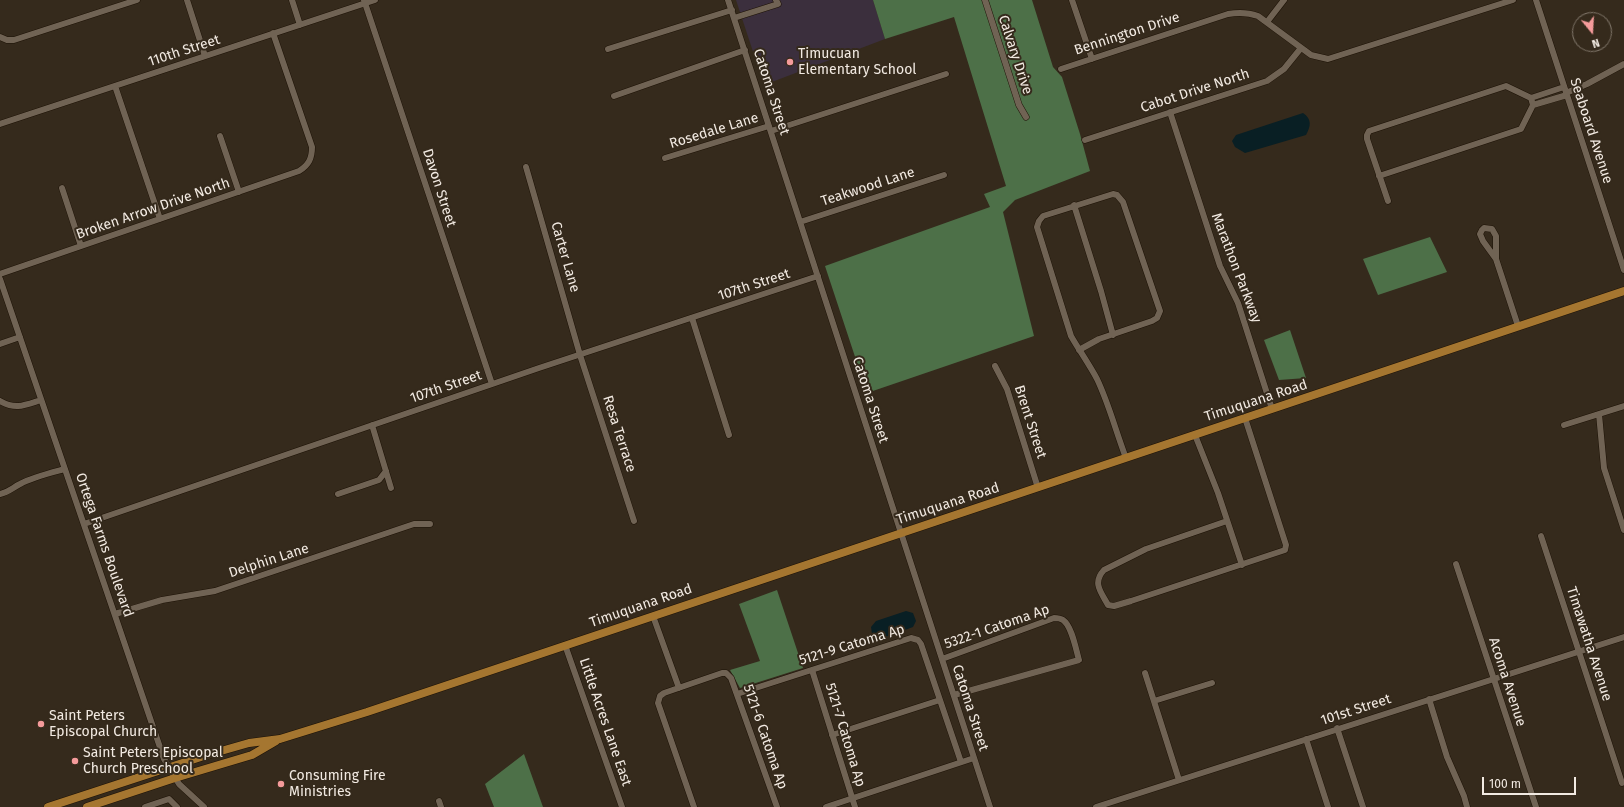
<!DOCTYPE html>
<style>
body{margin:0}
#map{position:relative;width:1624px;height:807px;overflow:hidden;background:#352a1c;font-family:"Fira Sans",sans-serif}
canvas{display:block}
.north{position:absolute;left:1572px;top:12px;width:40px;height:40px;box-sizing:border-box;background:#352a1c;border:1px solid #81776b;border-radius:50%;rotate:162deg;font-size:11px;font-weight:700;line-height:16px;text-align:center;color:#f2eae2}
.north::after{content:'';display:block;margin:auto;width:14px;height:18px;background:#f59b9b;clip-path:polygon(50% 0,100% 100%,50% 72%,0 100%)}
.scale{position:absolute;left:1482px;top:777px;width:94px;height:18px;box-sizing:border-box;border:2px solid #f2eae2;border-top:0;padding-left:5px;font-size:12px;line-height:14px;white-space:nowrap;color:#f2eae2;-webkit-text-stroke:3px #352a1c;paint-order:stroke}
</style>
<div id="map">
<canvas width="1624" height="807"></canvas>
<div class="north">N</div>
<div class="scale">100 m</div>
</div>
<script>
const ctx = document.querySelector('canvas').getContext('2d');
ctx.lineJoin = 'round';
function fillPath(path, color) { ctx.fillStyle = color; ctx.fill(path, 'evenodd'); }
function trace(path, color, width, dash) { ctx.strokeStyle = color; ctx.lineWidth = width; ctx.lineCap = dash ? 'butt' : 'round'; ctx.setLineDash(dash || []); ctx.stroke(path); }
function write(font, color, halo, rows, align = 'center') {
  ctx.font = font + ' "Fira Sans",sans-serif'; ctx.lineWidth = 4; ctx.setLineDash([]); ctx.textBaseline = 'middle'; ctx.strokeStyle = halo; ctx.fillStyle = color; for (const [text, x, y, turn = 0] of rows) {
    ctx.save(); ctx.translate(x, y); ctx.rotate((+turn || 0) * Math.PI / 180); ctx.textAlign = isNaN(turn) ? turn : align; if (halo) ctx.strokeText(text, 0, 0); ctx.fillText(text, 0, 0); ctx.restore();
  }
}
fillPath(new Path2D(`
 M736,0H873L885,39L764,85Z`), '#3b2f3d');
fillPath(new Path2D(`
 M873,0H1032L1053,67L1062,77L1080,134L1090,171L1015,200L1003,212L1034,336L867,393L825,266L990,207L984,194L1006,186L954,17L885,39Z
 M1430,237L1447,272L1378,295L1363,259Z
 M1290,330L1306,378L1279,380L1264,340Z
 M777,590L803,668L740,688L730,670L760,661L739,604Z
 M524,754L543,807H494L485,784Z`), '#4d7048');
fillPath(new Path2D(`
 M1303,113C1312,119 1311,126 1306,135L1245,153L1235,147L1232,141L1236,135Z
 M906,611L913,613L916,621L913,627C901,631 883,642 872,634L871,627L876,621Z`), '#091f24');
const minor = new Path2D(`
 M187,0L205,56
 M292,0L300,25
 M364,0L492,384
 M728,0L990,807
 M985,0L1019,105L1026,117
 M1072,0L1092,59
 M1536,0L1624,270
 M734,18L778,4L776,0
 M1267,22L1284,0
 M0,37L7,40H14L137,0
 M608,49L732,10
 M1061,69L1228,14C1239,12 1247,12 1258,16L1311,55L1328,59L1513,0
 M115,86L160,219
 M1566,93L1587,84L1624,64
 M614,96L745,50
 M1531,98L1564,87
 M1170,112L1220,266L1238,303L1272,409
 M0,124L375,0
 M771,131L946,74
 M220,136L239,192
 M1085,140L1267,81L1284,69L1301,48
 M665,158L769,126
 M526,167L580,355L634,521
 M1379,176L1521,129L1533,105L1567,95
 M62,188L81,246
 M1388,201L1367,139V135L1369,131L1506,86L1531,98L1533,105
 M1074,205L1101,291L1113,335
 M800,222L944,175
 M1496,259L1483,241L1480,234L1482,230L1484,228L1492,229L1496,236V259L1518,326
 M0,274L299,171C309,165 312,158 312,147L273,33
 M0,279L164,759L179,784L204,807
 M692,318L729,435
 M0,344L20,337
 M1079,350L1099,339L1152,321L1157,318L1160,311L1123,202L1117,195L1113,194L1043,216L1039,221L1037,227L1071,336C1079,350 1089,364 1097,379C1109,404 1116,432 1126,458
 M995,366L1007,389L1038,488
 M0,401C16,410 25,405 41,400
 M1599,414L1604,468L1624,530
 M372,425L391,488
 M1564,425L1624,406
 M1195,435L1218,493L1242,565
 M0,494C9,492 12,488 20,484C33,477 50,473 65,469
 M338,494L379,480L386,471
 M1227,521L1146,549L1104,570C1092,583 1101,592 1108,605L1114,606L1131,601L1285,550L1286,545L1245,418
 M84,524L539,368L818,276
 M1541,536L1622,783
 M1456,564L1536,807
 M115,614L162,600L215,591L414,524H430
 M653,616L679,688
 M565,645L622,807
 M942,659L1054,618C1057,618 1060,618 1063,620C1072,626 1076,650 1079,660L954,695
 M812,670L855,807
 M1145,673L1179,780
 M737,694L911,638L918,640L921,644L961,762
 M1429,699L1447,757L1464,796L1467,807
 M1154,701L1212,683
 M1337,728L1363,807
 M832,735L940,700
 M1306,739L1328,807
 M439,801L441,807
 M145,807L169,799L177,807
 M694,807L658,703L660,696L664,693L722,673H726L731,678L777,807
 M826,807L974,758
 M1096,807L1624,637`);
const major = new Path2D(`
 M48,807L207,755L249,743L280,739L367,712L1624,291
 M87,807L175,778L252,755L276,741`);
trace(minor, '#1d1206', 7);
trace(major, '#1d1206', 9);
trace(minor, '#706354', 6);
trace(major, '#a57630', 8);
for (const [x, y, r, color] of [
 [790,62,4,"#f59b9b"],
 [41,724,4,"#f59b9b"],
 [75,761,4,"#f59b9b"],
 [281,784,4,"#f59b9b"]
]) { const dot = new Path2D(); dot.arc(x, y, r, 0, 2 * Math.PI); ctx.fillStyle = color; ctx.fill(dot); trace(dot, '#352a1c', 1.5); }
write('14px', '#f2eae2', '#352a1c', [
 ["Bennington Drive",1127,34,-18],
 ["110th Street",184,51,-18],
 ["Calvary Drive",1015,55,72],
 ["Cabot Drive North",1195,91,-18],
 ["Catoma Street",771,92,72],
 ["Rosedale Lane",714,131,-17],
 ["Seaboard Avenue",1591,131,72],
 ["Teakwood Lane",868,187,-18],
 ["Davon Street",439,188,72],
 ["Broken Arrow Drive North",153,209,-19],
 ["Carter Lane",565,257,74],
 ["Marathon Parkway",1236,268,69],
 ["107th Street",754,285,-18],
 ["107th Street",446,387,-19],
 ["Catoma Street",870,400,72],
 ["Timuquana Road",1256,401,-18],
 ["Brent Street",1030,422,72],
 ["Resa Terrace",619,434,72],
 ["Timuquana Road",948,504,-18],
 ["Ortega Farms Boulevard",104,545,71],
 ["Delphin Lane",269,561,-18],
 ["Timuquana Road",641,606,-19],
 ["5322-1 Catoma Ap",997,627,-19],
 ["Timawatha Avenue",1589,644,72],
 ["5121-9 Catoma Ap",852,645,-17],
 ["Acoma Avenue",1507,682,72],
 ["Catoma Street",970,708,72],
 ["101st Street",1356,710,-18],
 ["Little Acres Lane East",605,722,71],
 ["5121-7 Catoma Ap",845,735,73],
 ["5121-6 Catoma Ap",765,737,71]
]);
write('14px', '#f2eae2', '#352a1c', [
 ["Timucuan",798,54],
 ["Elementary School",798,70],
 ["Saint Peters",49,716],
 ["Episcopal Church",49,732],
 ["Saint Peters Episcopal",83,753],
 ["Church Preschool",83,769],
 ["Consuming Fire",289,776],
 ["Ministries",289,792]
], 'left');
</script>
